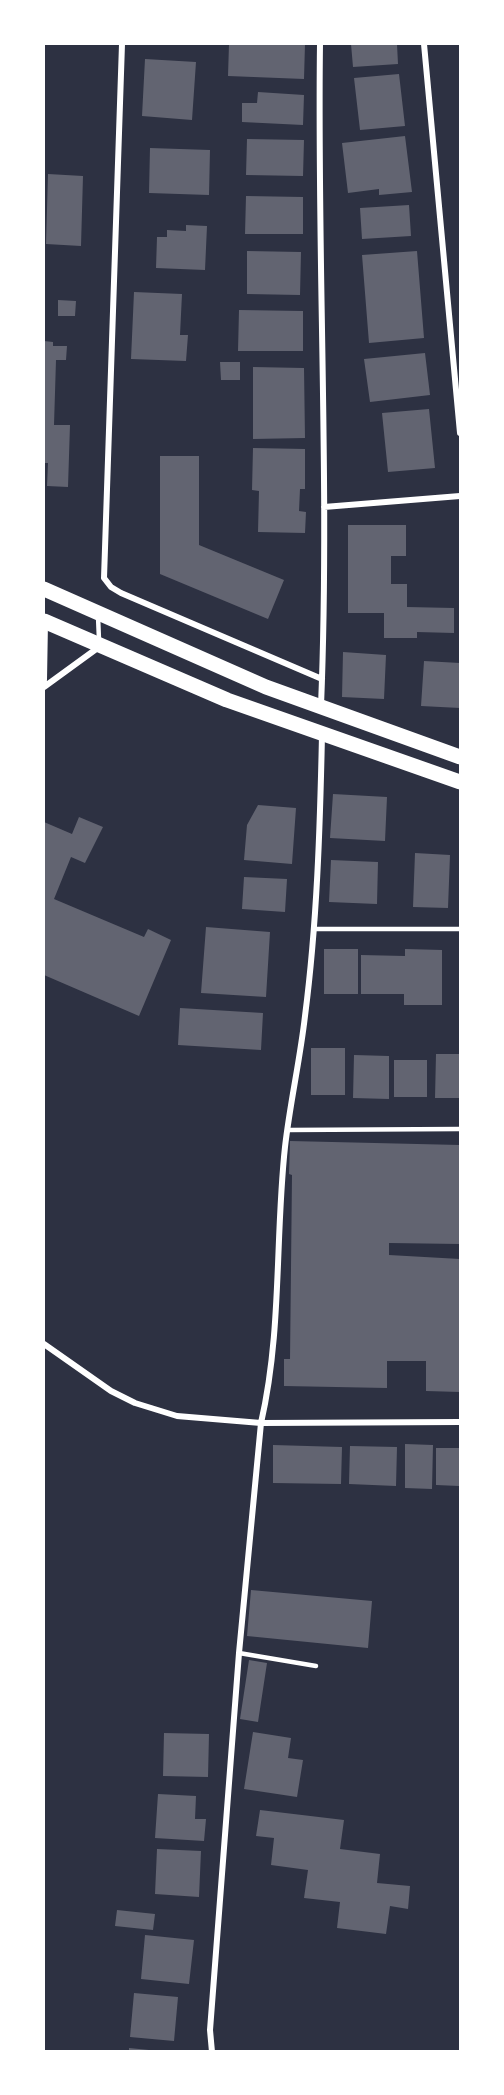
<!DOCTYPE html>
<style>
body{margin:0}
#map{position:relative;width:504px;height:2095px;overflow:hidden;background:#2d3142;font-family:Montserrat,sans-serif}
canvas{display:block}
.frame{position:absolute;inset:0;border:45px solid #fff;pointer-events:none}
</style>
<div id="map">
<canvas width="504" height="2095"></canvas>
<div class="frame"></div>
</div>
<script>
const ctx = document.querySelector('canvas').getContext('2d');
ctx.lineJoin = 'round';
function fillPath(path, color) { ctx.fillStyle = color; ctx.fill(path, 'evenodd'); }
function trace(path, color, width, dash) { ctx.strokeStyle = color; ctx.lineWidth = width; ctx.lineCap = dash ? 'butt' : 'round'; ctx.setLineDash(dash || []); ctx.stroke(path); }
fillPath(new Path2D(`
 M229,44H305L304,79L228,76Z
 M351,44H397L398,64L353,67Z
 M145,59L196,62L192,120L142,116Z
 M399,74L405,126L360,130L354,78Z
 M258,92L304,95L303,125L242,122V103H257Z
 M405,136L412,192L379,195V189L348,193L342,143Z
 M247,139L304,140L303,176L246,175Z
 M150,148L210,150L209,195L149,193Z
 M48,174L83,176L81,246L46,244Z
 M246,196L303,197V234H245Z
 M409,205L411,236L362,239L360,208Z
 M186,225L207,226L205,270L156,268L157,237H167V230L186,231Z
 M247,251L301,252L300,295L247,294Z
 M417,251L424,338L369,343L362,255Z
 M134,292L182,294L180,335H188L186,361L131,359Z
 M58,300L76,301L75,316H58Z
 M239,310L303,311V351H238Z
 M44,341L53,342V346H67L66,360H56L54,425H70L68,487L47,486L48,463H44Z
 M425,353L430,395L370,402L364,359Z
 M220,362H240V380H221Z
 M253,367L304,368L305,438L253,439Z
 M429,409L435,468L388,472L382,413Z
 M253,448L305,449V489H300L299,511L306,512L305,533L258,532L259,491L252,490Z
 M160,456H199V545L284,580L268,619L160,574Z
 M348,525H406V556H391V584H407V607L454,608V633L417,632V638H384V613H348Z
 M343,652L386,655L384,699L342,697Z
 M424,661L460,663V708L421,706Z
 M333,794L387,797L385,841L330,838Z
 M258,805L296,808L292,864L244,860L247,825Z
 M79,817L103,827L85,863L71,857L54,899L144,937L148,929L171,940L139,1016L44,975V822L72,834Z
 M415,853L450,855L448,908L413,907Z
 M331,860L378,862L377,904L329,902Z
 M244,877L287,879L285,912L242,909Z
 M206,927L270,932L266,997L201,993Z
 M324,949H358V994H324Z
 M405,949L442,950V1005H404V994H361V955L405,956Z
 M180,1008L263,1013L261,1050L178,1045Z
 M311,1048H345V1095H311Z
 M436,1054H460V1098H435Z
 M354,1055L389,1056V1099L353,1098Z
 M394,1060H427V1097H394Z
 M290,1141L460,1145V1244L389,1243V1255L460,1259V1392L426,1391V1361H387V1388L284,1386V1359H290L292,1175L289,1174Z
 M405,1444L433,1445L432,1489L405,1488Z
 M273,1445L342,1447L341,1484L273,1483Z
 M350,1446L397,1447L396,1486L349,1484Z
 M436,1448H460L459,1486L436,1485Z
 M251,1590L372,1601L368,1648L247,1636Z
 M249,1660L267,1663L258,1722L240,1719Z
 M253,1732L291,1738L288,1758L303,1760L297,1797L244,1789Z
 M164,1733L209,1734L208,1777L163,1776Z
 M158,1794L196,1796L195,1819H206L204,1841L155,1838Z
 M260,1810L344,1820L340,1849L380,1854L377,1883L410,1886L408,1909L390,1906L386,1934L337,1928L340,1902L304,1898L308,1870L271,1865L274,1838L256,1836Z
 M157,1849L201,1851L199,1897L155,1894Z
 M117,1910L155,1914L153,1930L115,1926Z
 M145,1935L194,1940L189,1984L141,1979Z
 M134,1993L178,1997L174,2041L130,2037Z
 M129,2048L149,2050V2052H129Z`), '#626471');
trace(new Path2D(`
 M98,616L99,640
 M314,929H460
 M288,1130L460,1129
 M239,1653L316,1666`), '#fff', 4.5);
trace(new Path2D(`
 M122,44L104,578L111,587L121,593L322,679
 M320,44C317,264 330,485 321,706
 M424,44L460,433
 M324,507L460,496
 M44,680L45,622
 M44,687L99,647
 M44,1344L111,1391L135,1403L177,1416L261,1423L460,1422
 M212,2052L210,2030L239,1653L261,1423C282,1332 275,1239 285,1147C290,1103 300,1060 305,1016C317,923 320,829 322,735`), '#fff', 6);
trace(new Path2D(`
 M44,589L266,687L460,757
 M44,621L227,700L460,782`), '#fff', 15);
</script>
